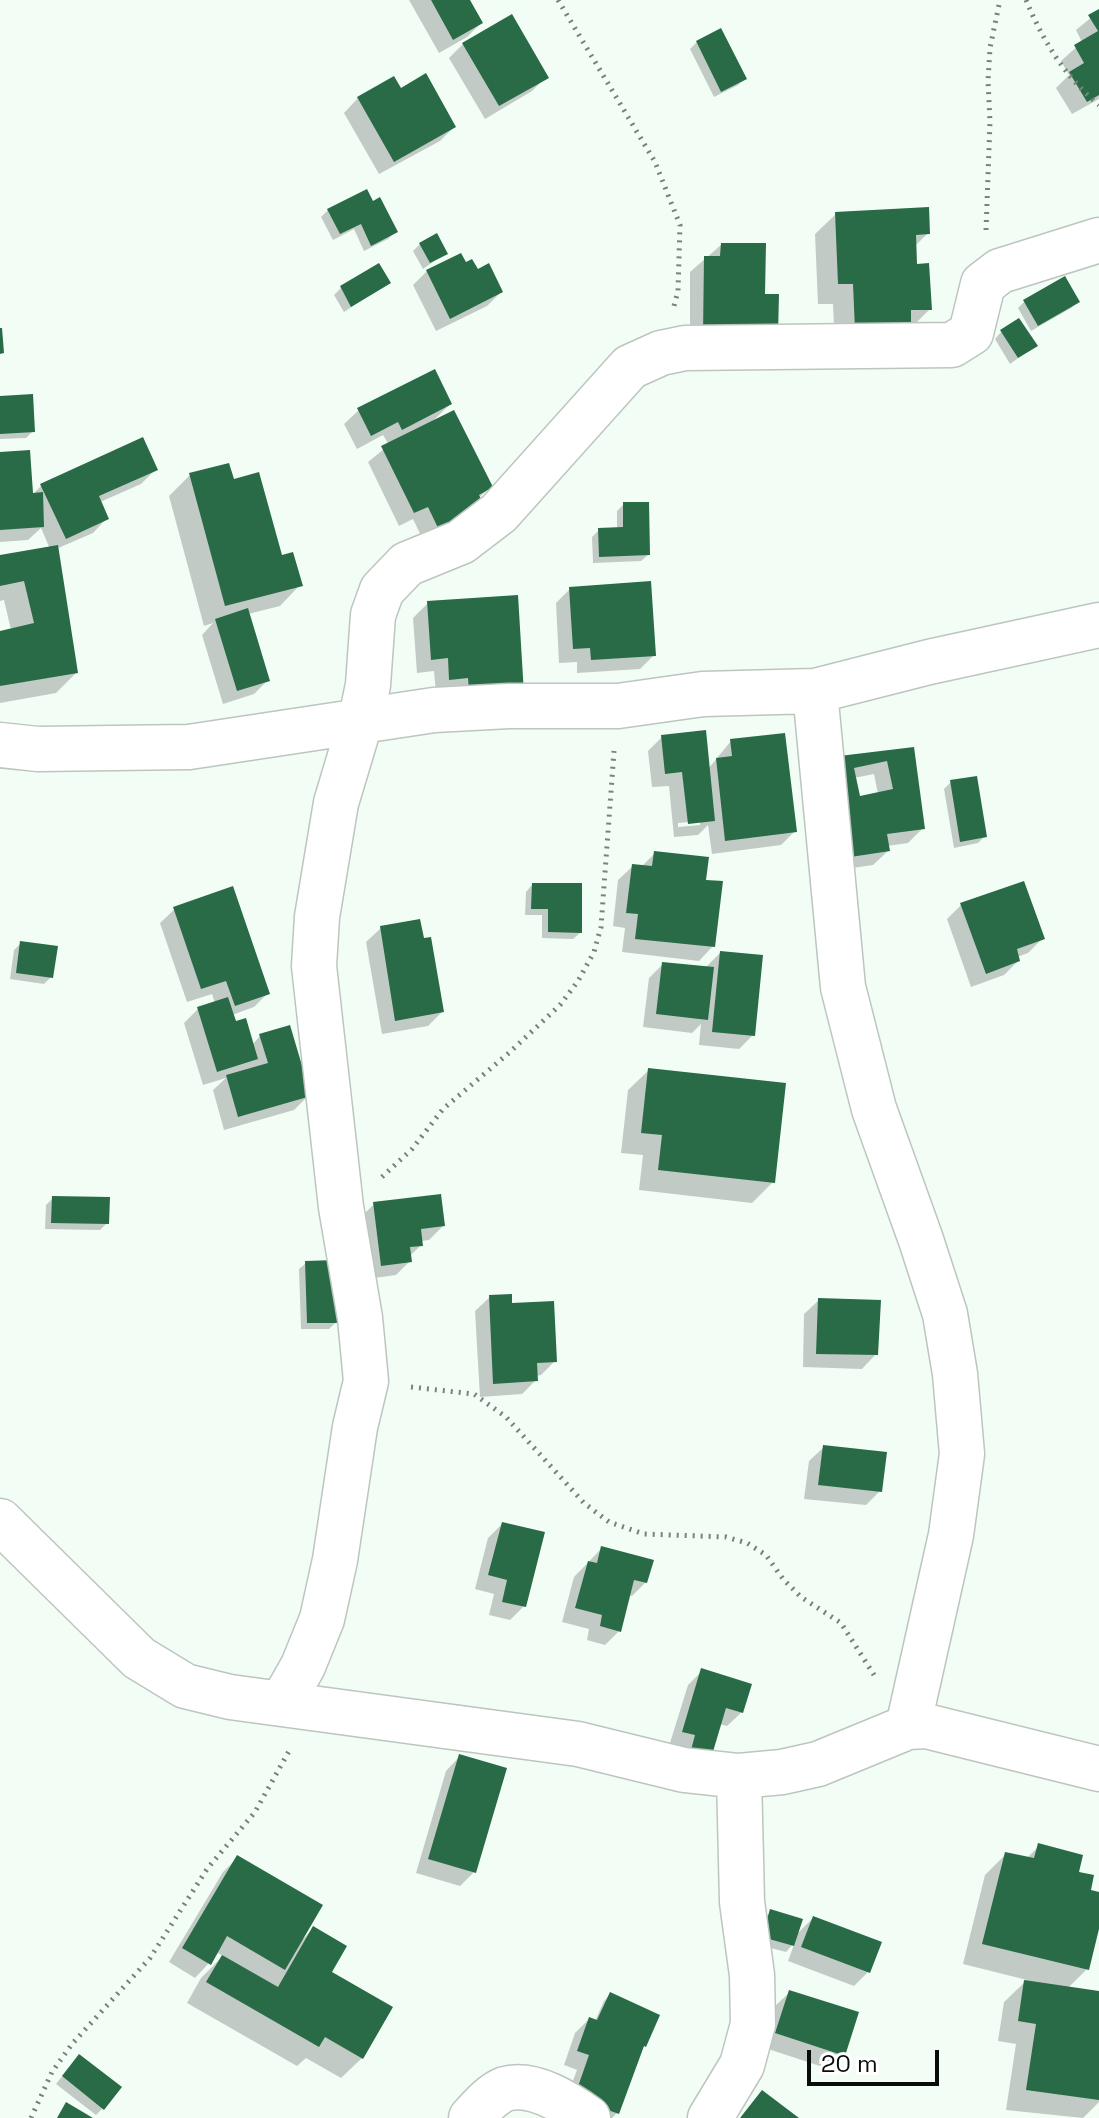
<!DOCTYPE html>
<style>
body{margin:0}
#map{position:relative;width:1099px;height:2118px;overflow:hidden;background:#f2fdf6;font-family:"Space Grotesk",sans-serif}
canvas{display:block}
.scale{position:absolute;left:807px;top:2050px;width:132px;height:36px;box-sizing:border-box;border:4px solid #090c0a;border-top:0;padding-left:10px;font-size:24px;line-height:28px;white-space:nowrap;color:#090c0a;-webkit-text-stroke:6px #fff;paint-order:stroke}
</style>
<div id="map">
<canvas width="1099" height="2118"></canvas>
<div class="scale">20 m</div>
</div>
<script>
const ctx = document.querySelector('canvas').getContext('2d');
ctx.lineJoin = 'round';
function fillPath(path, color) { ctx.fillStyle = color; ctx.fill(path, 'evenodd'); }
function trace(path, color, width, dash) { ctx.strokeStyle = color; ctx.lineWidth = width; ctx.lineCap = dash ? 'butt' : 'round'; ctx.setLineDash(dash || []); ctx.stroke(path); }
fillPath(new Path2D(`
 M409,0H468L481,23L467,37L439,53Z
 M1099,11V99L1072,114L1056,88L1069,75L1061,61L1082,42L1076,30Z
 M697,42L744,79L738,85L714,97L690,49Z
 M463,44L546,77L532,91L485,119L449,58Z
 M400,91L454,127L440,141L379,174L344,113L358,98Z
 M372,203L395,232L388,239L364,251L354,229L333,240L321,217L328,210Z
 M836,214L928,233L915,246V266L930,309L909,330L835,350L833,304H818L815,234Z
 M420,244L446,253L423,269L413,251Z
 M721,245H764L690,348V272Z
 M465,265L501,292L487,306L436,331L413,285L427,271Z
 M388,283L344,312L334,295L341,288Z
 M1024,302H1077L1071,308L1031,331L1018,308Z
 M1001,332L1035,346L1010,364L995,339Z
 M0,398L33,431L26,438L0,439Z
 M450,404L431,423L491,487L425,544L413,519L399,526L368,462L389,445L383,435L357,449L344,424L359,410Z
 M0,454L31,496L42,485L156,469L141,484L100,502L107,518L93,533L56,549L76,673L56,693L0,703V633L11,630L4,600L0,601V557L50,549L41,528L28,540L0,542Z
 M190,475L232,482L300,585L280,606L248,614L268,680L254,694L223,704L202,635L213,623L204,626L169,496Z
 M624,504L648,555L641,561L593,563L592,537L599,530H617V511Z
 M570,589L654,655L640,669L577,673V662L559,663L556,603Z
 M428,603L522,694L436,693L434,671L417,673L413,618Z
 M662,737L708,769L731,741L795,831L781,845L712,854L708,825L698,835L674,837L669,786L652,787L648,751ZM700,821V825L678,827V823Z
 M912,749L922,829L908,843L887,846L888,851L873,865L831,871L832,759ZM874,774L878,794L858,799L854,778Z
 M951,782L985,836L978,843L954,848L944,789Z
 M655,853L713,946L699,961L622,952L625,928L613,926L618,880L633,866L641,867Z
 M532,885L580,933L573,939L542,938V915H525L526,892Z
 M961,905L1042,939L1028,953L1017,957L1018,961L1004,975L971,987L947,919Z
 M175,909L268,993L254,1007L232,1015L252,1045L260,1036L308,1096L294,1110L224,1130L213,1090L226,1078L203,1085L184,1023L198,1009L215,1003L212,994L187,1002L160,923Z
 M381,928L442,1012L428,1026L382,1034L366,942Z
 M21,943L51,977L44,984L10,979L14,950Z
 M720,953L753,1035L739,1049L699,1045L701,1024L692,1033L643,1027L649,978L663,964L705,968Z
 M649,1070L773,1182L752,1203L639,1190L643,1155L621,1153L628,1090Z
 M53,1198L107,1223L100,1230L45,1229L46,1205Z
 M374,1204L443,1226L429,1240L421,1241V1245L409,1257L410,1261L396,1275L367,1279L360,1218Z
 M306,1263L336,1322L329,1329H301L299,1269Z
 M490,1297L510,1306L555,1361L541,1375L536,1376V1380L522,1394L480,1397L475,1311Z
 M819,1300L876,1354L862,1369L803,1367L804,1314Z
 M824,1447L880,1491L866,1505L804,1499L809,1461Z
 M502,1524L524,1606L510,1620L489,1615L494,1594L475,1589L488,1538Z
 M602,1548L646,1582L632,1596L628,1595L619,1631L605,1645L587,1640L589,1629L562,1622L574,1577Z
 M702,1671L742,1712L727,1726L719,1724L710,1754L669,1746L688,1685Z
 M460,1756L474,1872L460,1886L416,1873L446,1771Z
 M1039,1846L1076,1873L1088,1891L1099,1894V1921L1087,1969L1068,1988L1099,1993V2102L1083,2118L1006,2110L1016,2044L998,2041L1004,2002L1027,1980L963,1964L985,1875L1006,1854L1026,1859Z
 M237,1858L302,1940L313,1929L362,2058L341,2078L306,2058L297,2066L187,2003L201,1978L223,1956L216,1952L209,1963L195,1978L169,1962L223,1872Z
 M771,1912L795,1936L813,1918L868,1972L854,1986L788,1961L795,1942L786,1952L756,1944L764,1918Z
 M790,1992L843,2055L829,2069L762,2047L775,2006Z
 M610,1995L643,2042L617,2113L612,2118H577L561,2112L577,2070L564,2065L575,2033L589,2019L595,2021L604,2001Z
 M73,2063L103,2108L96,2115L56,2084Z`), '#0003');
fillPath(new Path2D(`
 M431,0H470L483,23L453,40Z
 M1099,9V95L1087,102L1069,72L1084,63L1074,45L1098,31L1088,15Z
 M512,14L549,78L499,106L462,43Z
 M721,28L747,79L721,92L696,41Z
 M426,73L456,127L394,162L357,97L394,76L401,88Z
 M367,189L373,201L380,197L398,232L371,246L361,224L340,234L327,209Z
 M929,207L930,234L916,235L917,264L929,263L932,310H911V327L855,330L853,284H838L835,212Z
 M437,233L448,254L430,263L419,243Z
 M721,243H766L765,294H779L778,335H703L704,256H720Z
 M461,253L466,262L472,259L478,269L489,263L503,292L450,319L426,270Z
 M379,263L391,283L351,307L340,286Z
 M1065,276L1080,302L1038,326L1023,300Z
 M1019,318L1038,346L1018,358L1000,330Z
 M0,328H2L4,353L0,354Z
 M435,369L452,404L402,430L398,422L371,436L357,408Z
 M33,394L35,432L0,434V396Z
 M454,410L493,487L479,495L486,509L440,532L428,507L414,513L381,446Z
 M143,437L158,470L99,496L109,519L66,539L40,484Z
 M30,450L33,493L43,492L44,527L0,530V452Z
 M229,463L234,479L259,472L282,555L293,552L303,586L225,606L189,473Z
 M623,502H649L650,555L599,557L598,528L623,527Z
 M58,545L78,673L0,686V631L34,623L24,581L0,586V555Z
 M651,581L656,656L591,660L590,648L573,649L569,587Z
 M518,595L524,694L469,691L468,678L449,680L448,658L431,660L427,601Z
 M248,608L270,681L237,691L215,619Z
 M706,730L715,821L688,824L682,772L665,774L661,735Z
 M785,733L797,832L725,841L716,758L732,756L730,739Z
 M914,747L925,829L887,834L890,851L844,858L831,757ZM887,761L893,789L860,796L854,768Z
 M977,776L987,837L960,842L950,780Z
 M654,851L709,857L706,880L723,881L715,947L635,939L638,914L626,913L632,864L652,866Z
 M1024,881L1045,939L1017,949L1020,961L986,974L960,903Z
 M532,883H582V933L548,932V909H531Z
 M233,886L270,994L235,1006L226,981L201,989L173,907Z
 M420,919L424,938L431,937L444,1012L395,1021L380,926Z
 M20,941L58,946L53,978L16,973Z
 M720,951L763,955L755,1036L712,1032Z
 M662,962L714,967L708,1020L656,1014Z
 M228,997L236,1021L246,1018L258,1059L217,1072L197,1007Z
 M290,1025L311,1096L238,1117L226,1075L268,1063L259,1034Z
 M648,1068L786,1083L775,1183L658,1170L662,1135L641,1133Z
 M441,1194L445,1226L421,1229L423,1246L410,1247L412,1262L381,1266L373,1202Z
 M52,1196L110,1197L109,1224L51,1223Z
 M336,1260L338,1323H307L305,1261Z
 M512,1294V1303L554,1301L557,1362L537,1363L538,1381L493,1384L489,1295Z
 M818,1298L881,1300L878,1355L816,1354Z
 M823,1445L887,1452L882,1492L818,1485Z
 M502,1522L545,1532L526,1607L502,1602L507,1580L488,1575Z
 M601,1546L654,1560L647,1583L634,1580L621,1632L600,1626L602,1615L575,1608L588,1561L597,1563Z
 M701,1668L752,1684L743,1713L726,1708L712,1755L691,1750L695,1735L682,1732Z
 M459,1754L507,1768L476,1873L428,1859Z
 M1038,1843L1083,1855L1079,1872L1094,1875L1091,1890L1099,1892V1929L1089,1970L982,1944L1005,1852L1034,1858Z
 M237,1855L323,1905L285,1970L227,1936L211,1965L182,1948Z
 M770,1909L803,1919L794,1946L762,1937Z
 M813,1916L882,1942L870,1973L801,1947Z
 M313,1926L347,1946L332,1972L393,2007L363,2059L325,2037L319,2047L206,1982L222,1955L278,1987Z
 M1024,1980L1099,1991V2100L1026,2090L1036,2024L1018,2021Z
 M789,1990L859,2012L845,2056L775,2033Z
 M610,1992L660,2015L646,2047L644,2046L619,2114L574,2098L589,2055L577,2051L589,2017L597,2020Z
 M79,2054L122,2087L104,2110L62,2076Z
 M762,2090L799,2118H740Z
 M66,2102L93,2118H57Z`), '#296a47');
const minor = new Path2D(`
 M815,691L843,987L874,1109L921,1240L945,1314L955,1374L962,1454L951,1535L908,1727
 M0,745L38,749L189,747L434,710L509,706H618L703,694L815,691L929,662L1099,625
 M0,1521L139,1658L185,1686L230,1697L578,1744L684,1770L739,1776L782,1772L818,1764L908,1727L926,1726L1099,1769
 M282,1703L303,1666L322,1619L335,1560L355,1427L366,1381L360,1318L341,1207L314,966L317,917L336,803L360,723L368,685L373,615L382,590L407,564L461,542L499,513L630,367L661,353L685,348L952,345L971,333L983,284L1000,271L1099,240
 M471,2118C480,2108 492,2094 505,2089C533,2081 567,2103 588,2118
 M710,2118L742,2065L753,2024L752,1975L742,1902L739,1776`);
trace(minor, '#bcc6bf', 47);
trace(new Path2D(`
 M558,0L655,162L680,225L678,291L674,306
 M1026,0C1043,41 1065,77 1099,105
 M986,230L990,122L988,81L990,48L1000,0
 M382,1177L412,1149L443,1109L510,1052L560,1005L578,981L594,952L601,927L614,751
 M411,1387L474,1394L506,1417L584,1503L609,1522L644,1534L726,1537L747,1543L766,1555L783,1579L801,1597L841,1623L874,1675
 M31,2118L52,2072L72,2044L150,1958L207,1869L255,1812L289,1751`), '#7a817c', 5, [2, 6]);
trace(minor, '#fff', 44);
</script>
